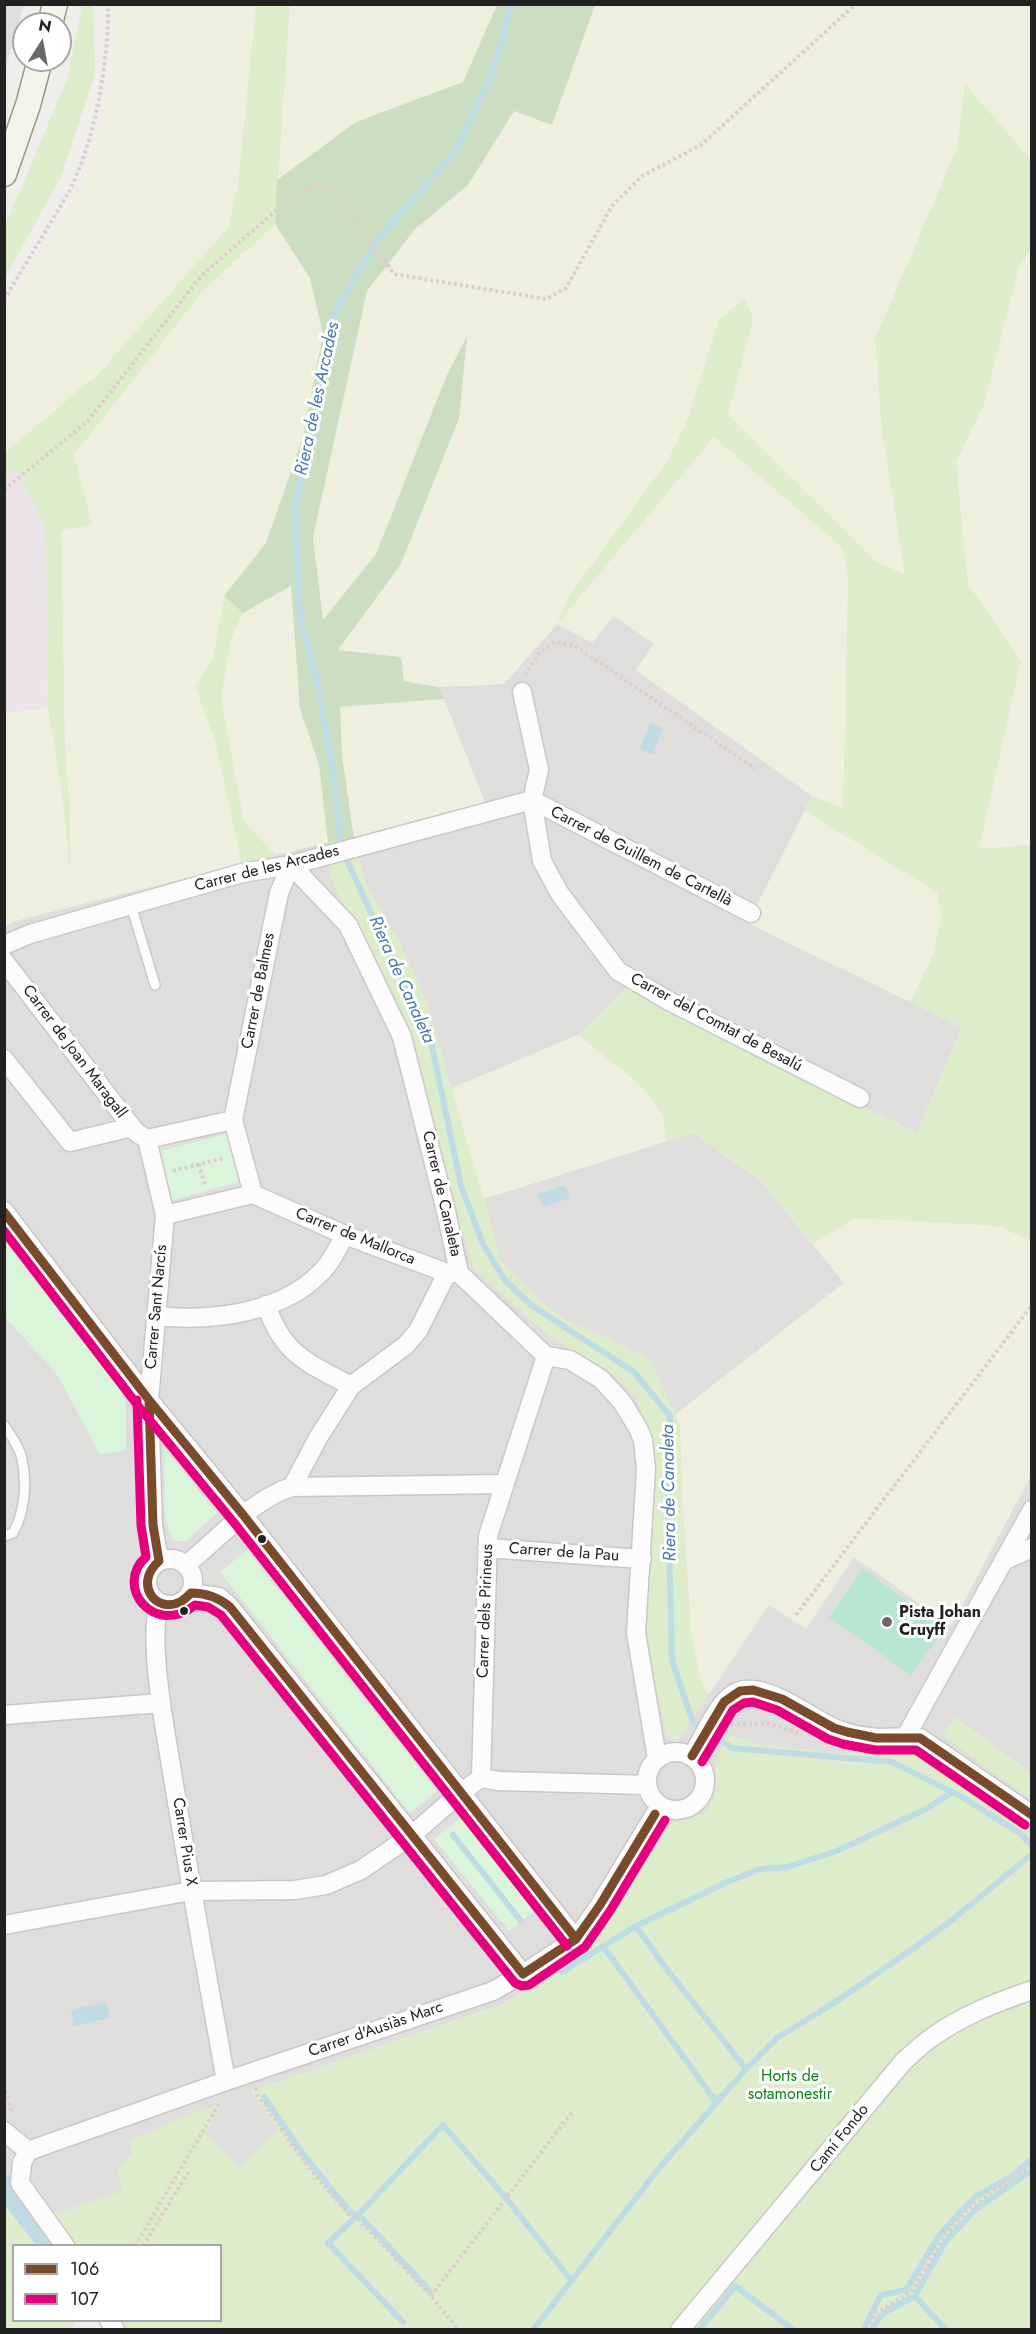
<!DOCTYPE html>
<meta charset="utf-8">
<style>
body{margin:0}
#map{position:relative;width:1036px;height:2334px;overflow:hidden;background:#f0eeeb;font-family:Jost,sans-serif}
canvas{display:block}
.frame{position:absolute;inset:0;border:6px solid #222;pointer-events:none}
.legend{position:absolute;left:12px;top:2244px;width:210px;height:78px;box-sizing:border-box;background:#fff;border:2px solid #a7a7a7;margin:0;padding:8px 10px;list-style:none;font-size:18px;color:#222}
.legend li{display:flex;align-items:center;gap:12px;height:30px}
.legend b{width:30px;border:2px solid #a7a7a7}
.north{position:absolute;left:12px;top:12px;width:60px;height:60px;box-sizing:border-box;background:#fff;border:2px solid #a7a7a7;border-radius:50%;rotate:11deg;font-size:16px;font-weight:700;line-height:24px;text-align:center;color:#222}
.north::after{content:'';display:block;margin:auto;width:21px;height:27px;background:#6a6968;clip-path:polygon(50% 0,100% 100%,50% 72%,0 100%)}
</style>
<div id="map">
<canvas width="1036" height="2334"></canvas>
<div class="frame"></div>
<ul class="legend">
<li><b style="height:8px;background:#7a4b2a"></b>106</li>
<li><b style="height:8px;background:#e5007d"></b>107</li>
</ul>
<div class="north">N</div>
</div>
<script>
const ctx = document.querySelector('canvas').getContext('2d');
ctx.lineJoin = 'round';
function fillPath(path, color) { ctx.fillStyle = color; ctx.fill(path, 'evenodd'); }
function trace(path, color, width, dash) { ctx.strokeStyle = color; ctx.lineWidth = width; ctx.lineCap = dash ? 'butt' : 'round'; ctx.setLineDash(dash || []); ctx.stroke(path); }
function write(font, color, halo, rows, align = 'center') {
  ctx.font = font + ' Jost,sans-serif'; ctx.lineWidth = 6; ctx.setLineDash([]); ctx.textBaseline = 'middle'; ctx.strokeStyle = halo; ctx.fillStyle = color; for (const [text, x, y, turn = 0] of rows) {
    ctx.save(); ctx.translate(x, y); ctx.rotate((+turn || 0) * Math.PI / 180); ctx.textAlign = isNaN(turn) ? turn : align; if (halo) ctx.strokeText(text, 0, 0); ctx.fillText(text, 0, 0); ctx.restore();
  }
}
fillPath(new Path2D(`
 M614,616L655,644L636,670L812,796L748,923L962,1027L917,1133L660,1009L628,986L578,1035L450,1089L427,1095L455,1208L693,1133L761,1181L844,1283L648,1436L651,1445L654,1509L676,1742L769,1605L806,1629L854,1556L951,1625L1031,1475V1836L1012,1816L930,1759L913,1749L834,1754L759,1745L729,1735L717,1773L715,1796L706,1813L669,1825L645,1865L586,1952L503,2004L252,2091L279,2130L239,2169L205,2134L220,2105L132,2153L124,2191L41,2219L36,2211L5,2178V927L14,921L328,842L354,839L484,802L438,687L504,684L557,624Z`), '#dfdedc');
fillPath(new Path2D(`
 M16,468L46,530L48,708L5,714L4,476Z`), '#ede4e9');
fillPath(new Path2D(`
 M115,5H256L238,185L228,228L100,372L5,454V313L30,268L82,189L114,74Z
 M290,5H497L463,82L356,122L277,180Z
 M595,5H1031V160L966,85L957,148L875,339L882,434L905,575L876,562L728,415L753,319L688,418L668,460L569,596L559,621L715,437L842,547L848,580L843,808L812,796L636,670L654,644L614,616L592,643L557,624L504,684L438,687L404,681L401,657L337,651L401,564L459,418L446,377L376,554L323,621L313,537L367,291L415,229L468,185L514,111L552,125Z
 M275,224L310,278L323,334L303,437L266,543L224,596L213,659L195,687L215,741L242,864L14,921L5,927L4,714L48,708L64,808L69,863L70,814L65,741L61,529L92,524L74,455L203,291Z
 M1031,249V845L979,850L1021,662L968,584L956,462L984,405L1019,267Z
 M291,586L300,709L319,765L328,842L275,855L244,821L221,699L231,639L243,613Z
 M444,699L485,802L354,839L342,755L340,707Z
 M805,811L937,892L941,917L933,955L910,1002L748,923Z
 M578,1035L638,1083L663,1115L666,1141L483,1199L450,1089Z
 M855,1218L998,1226L1031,1241V1475L951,1626L854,1557L806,1629L769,1605L709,1694L703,1686L692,1642L683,1505L680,1426L676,1414L844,1283L813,1244Z`), '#efefdf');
fillPath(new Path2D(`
 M82,5H93L95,74L61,177L5,278V226L67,79Z
 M256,5H290L275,224L203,291L74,455L92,525L61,530L65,741L70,814V872L64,808L48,708L46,530L16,469L5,476L4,454L100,372L228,228L238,185Z
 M965,84L1031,160V249L1019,267L984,405L956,462L968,584L1021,661L979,849L1031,845V1241L998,1226L855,1218L813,1244L761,1181L693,1133L666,1141L663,1115L638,1083L578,1035L628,986L660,1009L917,1133L962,1028L910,1002L933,955L941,917L937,892L805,811L812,796L843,808L848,580L842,547L714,437L557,624L569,596L668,460L688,418L719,319L745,299L753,319L728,415L876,562L905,574L882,433L875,339L957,148Z
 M224,596L243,613L231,639L221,699L244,821L275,855L242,864L215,741L195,687L213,659Z
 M354,839L367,886L399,940L426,1000L502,1262L539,1299L566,1320L604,1336L651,1360L680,1426L683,1505L692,1642L703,1686L709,1694L676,1742L667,1737L644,1633L654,1509L651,1445L637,1399L609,1371L554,1340L474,1270L455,1208L425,1090L404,1025L331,879L328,842Z
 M955,1717L1031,1772V1800L942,1735Z
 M729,1735L759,1745L834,1754L912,1749L930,1759L1013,1816L1031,1836V2329H123L117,2321L220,2320V2246H14V2320L75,2321L73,2329H5L4,2178L41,2219L123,2191L117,2171L132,2154L130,2141L187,2115L221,2104L205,2134L239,2169L279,2130L251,2091L503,2004L556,1973L590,1948L669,1825L706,1813C715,1797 721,1782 713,1764Z`), '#ddeccb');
fillPath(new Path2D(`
 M497,5H595L552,125L514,111L468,185L415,229L367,291L313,537L323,620L376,554L446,377L467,336L459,418L401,564L338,650L401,657L404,681L438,687L444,699L340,707L342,755L354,839L328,842L319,765L300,709L291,586L243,613L224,596L266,543L303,437L323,334L310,278L275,224L277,180L356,122L463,82Z`), '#cbdec1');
fillPath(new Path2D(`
 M226,1134L239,1182L170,1201L157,1152Z
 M5,1242L118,1386L126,1403V1450L100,1455L58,1376L5,1317Z
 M164,1448L217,1513L186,1541H173L165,1518Z
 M247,1550L437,1791L410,1813L220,1572Z
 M461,1817L536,1909L509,1931L434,1839Z`), '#daf5da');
fillPath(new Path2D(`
 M863,1569L945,1628L911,1675L829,1617Z`), '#b7e6d2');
fillPath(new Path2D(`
 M5,4L24,5L5,70L4,5Z
 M769,1605L806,1629L802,1634L911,1704L902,1718L881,1719L849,1710L795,1680L760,1669L722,1676Z`), '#e0dfde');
fillPath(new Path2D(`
 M650,723L663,728L653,754L640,749Z
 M565,1185L570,1198L543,1207L538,1194Z
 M106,2002L110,2018L74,2026L71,2010Z`), '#bfdbe3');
trace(new Path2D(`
 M341,840L331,757L316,677L300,619L295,508L316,405L336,310L377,240L454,153L492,74L512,4
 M345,856L432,1046L461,1186L483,1244L504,1279L531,1305L634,1372L670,1416L668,1501L672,1661L693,1722L732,1748L892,1762L962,1797L1021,1834L1032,1847
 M453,1835L521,1921
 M636,1926L665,1967L746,2069
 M603,1946L717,2103
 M562,1972L636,1926L727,1882L760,1869L787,1867L837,1851L928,1808L952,1792
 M264,2097L303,2154L349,2211L363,2219L430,2291
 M915,2296L946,2330
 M403,2322L328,2243L358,2215L443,2125L506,2198L571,2280
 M533,2330L660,2167L746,2069L777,2038L834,2003L914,1948L952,1920L1032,1854
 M699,2330L735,2286L794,2330
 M863,2330L881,2295L906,2290L938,2237L954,2219L975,2197L1012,2176L1032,2159
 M872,2330L879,2318L887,2311L915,2296L945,2242L976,2209L1032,2170`), '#bfdbe3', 6);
trace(new Path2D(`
 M4,2186L51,2246`), '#bfdbe3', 22);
const service = new Path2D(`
 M131,905L155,985
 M4,1425C10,1435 20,1447 22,1459C27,1483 25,1512 13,1533L4,1536`);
const minor = new Path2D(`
 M522,692L539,770L532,800L542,861L560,894L618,971L669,1001L860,1098
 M532,800L751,913
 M291,865L348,925L402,1037L446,1211L459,1273L546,1356L570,1360L601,1379L622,1402L638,1428L643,1440L646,1469L636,1633L657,1758
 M4,945L30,934L242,873L291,865L532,800
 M4,961L132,1127L137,1133L147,1139
 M4,1059L70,1142L132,1127
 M233,1120L279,893L291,865
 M253,1194L345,1235L447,1273H458
 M4,1211L149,1400L244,1516L576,1939
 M266,1305C284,1356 307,1362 351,1386
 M156,1316C214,1322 291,1313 329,1263C335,1254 340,1244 345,1235
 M292,1487L318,1438L351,1386L406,1345L418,1331L447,1273
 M487,1548L642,1559
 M147 1582a23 23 0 1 1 46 0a23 23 0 1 1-46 0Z
 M159,1561L153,1525L149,1400L165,1215L147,1139L233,1120L253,1194L165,1215
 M1003,1561L1032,1548
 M186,1565C217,1540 254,1498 292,1487L504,1484
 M191,1593L219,1597L230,1607L523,1974
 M160,1603C147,1635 165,1729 171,1766C188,1871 207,1976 226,2081
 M4,1715L161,1703
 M906,1736L1032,1510
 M647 1781a29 29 0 1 1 58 0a29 29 0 1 1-58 0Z
 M692,1756C701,1741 716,1708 729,1697C757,1673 807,1716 834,1728C844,1732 859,1736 870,1737C887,1740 903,1735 920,1738L1032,1815
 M481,1778L488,1536L546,1356
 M481,1778L499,1781L647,1785
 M4,1925L191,1891L295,1890L326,1885L361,1870L412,1835L460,1793L481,1778
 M4,2131L28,2151
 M28,2151L226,2081L493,1991L523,1974L576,1939L600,1905L655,1814
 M28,2151L22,2163L20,2183L65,2246
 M109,2320L115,2330
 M680,2330L903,2062C912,2054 921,2045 931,2038C961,2016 997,2002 1032,1990`);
const secondary = new Path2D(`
 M50,24L55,4
 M4,174L28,105L40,60`);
trace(service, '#c9c8c7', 12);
trace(minor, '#c9c8c7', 21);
trace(secondary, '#999a82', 27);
trace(new Path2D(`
 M4,300C25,264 48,229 68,193C95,143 109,61 108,4
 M4,490L88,421L201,276L273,213L317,182L334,192L394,274L546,299L566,288L612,206L642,176L701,145L856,4
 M525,675L540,652L556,642L575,646L756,769
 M199,1164L205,1186
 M173,1171L224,1158
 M796,1615L1032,1305
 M731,1724L767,1723L800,1733
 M673,1818C700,1812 711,1807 711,1777C711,1771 711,1767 712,1762
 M4,2085L12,2114
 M256,2088L257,2094L304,2162L351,2217L358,2219L431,2296L459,2330
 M135,2246L219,2104
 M143,2246L189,2171
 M431,2296L573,2111
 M868,2330L876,2313L911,2292L942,2240L966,2211L1032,2164`), '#dccecd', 4, [3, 3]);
trace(service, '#fdfcfc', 9);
trace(minor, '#fdfcfc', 18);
trace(secondary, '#f4f4ed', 24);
trace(new Path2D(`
 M4,1212L149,1400L244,1516L576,1939
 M149,1400L153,1525L159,1561C133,1584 156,1614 180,1602C184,1600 188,1596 191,1593C206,1593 218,1597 230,1607L523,1974L576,1939L600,1905L655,1814
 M692,1756L724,1702L740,1691L753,1690L782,1699L834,1728L847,1732L876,1738H920L1032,1815`), '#7a4b2a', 9);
trace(new Path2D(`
 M4,1231L139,1407L235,1524L567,1946
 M137,1400L141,1525L146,1557C113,1586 155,1638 195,1605L208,1607L221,1615L515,1983L522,1986L529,1985L585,1947L610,1911L665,1820
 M702,1762L733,1710L744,1703L753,1702L777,1710L828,1739L843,1744L875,1750H916L1025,1825`), '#e5007d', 9);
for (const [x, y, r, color] of [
 [262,1539,5,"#222"],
 [184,1611,5,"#222"],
 [887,1622,6,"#6a6968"]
]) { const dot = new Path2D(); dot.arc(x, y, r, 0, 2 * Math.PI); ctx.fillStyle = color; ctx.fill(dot); trace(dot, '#fff', 2); }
write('16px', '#222', '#fff', [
 ["Carrer de Guillem de Cartellà",641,857,27],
 ["Carrer de les Arcades",267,869,-14],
 ["Carrer de Balmes",259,991,-79],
 ["Carrer del Comtat de Besalú",716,1023,28],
 ["Carrer de Joan Maragall",74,1052,53],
 ["Carrer de Canaleta",441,1194,77],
 ["Carrer de Mallorca",355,1237,22],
 ["Carrer Sant Narcís",157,1307,-85],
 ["Carrer de la Pau",564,1553,4],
 ["Carrer dels Pirineus",486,1611,-88],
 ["Carrer Pius X",184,1842,81],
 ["Carrer d'Ausiàs Marc",376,2030,-19],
 ["Camí Fondo",840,2139,-51]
]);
write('bold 16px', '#222', '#fff', [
 ["Pista Johan",899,1613],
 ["Cruyff",899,1631]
], 'left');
write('16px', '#0c8416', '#fff', [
 ["Horts de",790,2077],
 ["sotamonestir",790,2095]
]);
write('italic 18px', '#4a7aab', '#fff', [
 ["Riera de les Arcades",318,399,-78],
 ["Riera de Canaleta",401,980,66],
 ["Riera de Canaleta",670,1493,-91]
]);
</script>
